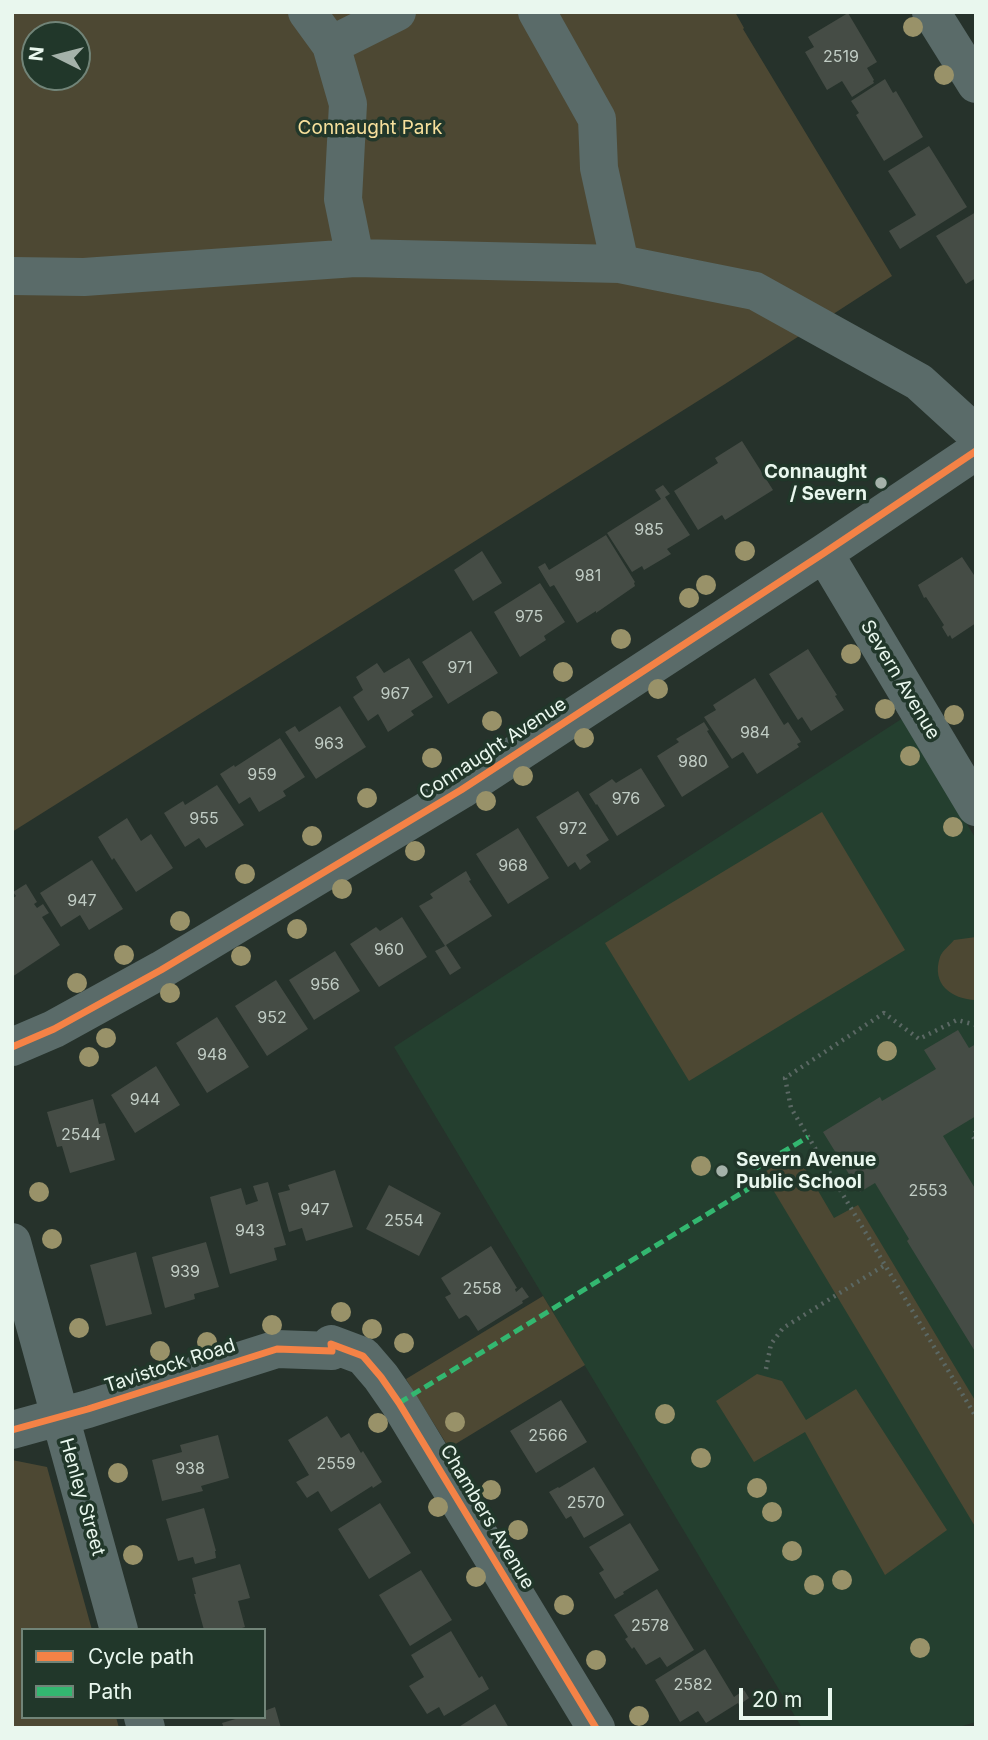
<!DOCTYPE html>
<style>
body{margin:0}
#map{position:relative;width:988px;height:1740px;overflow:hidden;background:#26322b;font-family:Inter,sans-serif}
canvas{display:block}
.frame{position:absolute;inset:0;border:14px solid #e9f7ee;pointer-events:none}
.legend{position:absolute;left:21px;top:1628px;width:245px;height:91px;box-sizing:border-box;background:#21372a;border:2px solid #718478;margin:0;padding:9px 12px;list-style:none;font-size:21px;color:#e9f7ee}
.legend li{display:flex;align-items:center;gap:14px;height:35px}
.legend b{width:35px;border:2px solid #718478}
.north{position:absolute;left:21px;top:21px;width:70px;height:70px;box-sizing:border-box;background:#21372a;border:2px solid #718478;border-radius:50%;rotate:276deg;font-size:19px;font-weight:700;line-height:28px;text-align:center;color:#e9f7ee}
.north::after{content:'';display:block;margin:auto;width:24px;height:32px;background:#a5b2aa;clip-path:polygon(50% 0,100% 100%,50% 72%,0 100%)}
.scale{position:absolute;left:739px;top:1688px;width:93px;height:32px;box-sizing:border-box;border:4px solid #e9f7ee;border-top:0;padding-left:9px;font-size:21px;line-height:24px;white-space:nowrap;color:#e9f7ee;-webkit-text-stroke:5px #21372a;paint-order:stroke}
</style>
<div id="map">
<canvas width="988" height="1740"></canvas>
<div class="frame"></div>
<ul class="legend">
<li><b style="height:9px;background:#f48246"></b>Cycle path</li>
<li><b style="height:9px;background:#33b770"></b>Path</li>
</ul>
<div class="north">N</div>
<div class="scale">20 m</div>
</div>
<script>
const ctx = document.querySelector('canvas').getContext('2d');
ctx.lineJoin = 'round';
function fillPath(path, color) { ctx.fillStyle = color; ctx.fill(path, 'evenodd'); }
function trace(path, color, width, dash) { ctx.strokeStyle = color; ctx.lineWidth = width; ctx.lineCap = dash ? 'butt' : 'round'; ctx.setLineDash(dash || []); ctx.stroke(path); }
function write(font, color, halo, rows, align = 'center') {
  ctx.font = font + ' Inter,sans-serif'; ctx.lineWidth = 7; ctx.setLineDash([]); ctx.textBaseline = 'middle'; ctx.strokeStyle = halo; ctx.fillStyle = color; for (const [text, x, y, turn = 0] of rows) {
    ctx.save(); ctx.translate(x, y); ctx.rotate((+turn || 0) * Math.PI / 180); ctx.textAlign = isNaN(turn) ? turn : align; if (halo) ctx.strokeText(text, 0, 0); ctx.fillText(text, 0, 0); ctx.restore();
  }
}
fillPath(new Path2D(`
 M903,718L976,839V1722L955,1728H802L394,1047Z`), '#243f2f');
fillPath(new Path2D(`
 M12,12H735L744,28L743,29L892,276L725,384L12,832ZM35,35H77V77H35Z
 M822,812L905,950L689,1081L605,943Z
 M976,937V1000C951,999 931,984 940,957C942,951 950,945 954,940Z
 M796,1153L834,1218L858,1205L976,1402V1528L763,1173Z
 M543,1296L585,1365L449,1448L406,1379Z
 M757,1374L782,1381L806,1420L856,1389L947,1530L885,1575L805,1432L754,1462L716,1401Z
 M12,1460L47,1467L92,1630H23V1717H116L119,1728H12Z`), '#4d4833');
fillPath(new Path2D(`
 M848,13L877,62L867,68L874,80L873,81L874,83L852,97L842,81L827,90L805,52L814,47L808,37Z
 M885,79L893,93L896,91L923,137L884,161L856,115L859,113L851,101Z
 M929,146L967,207L900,249L889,231L916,215L888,171Z
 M976,212V278L966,284L936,236Z
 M742,441L773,490L725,520L722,515L698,530L674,491L718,463L715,458Z
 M663,485L670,494L665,497L690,535L667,549L671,554L644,570L642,566L632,572L607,533L661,499L655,490Z
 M606,535L635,582L634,583L635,586L596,613V611L577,623L554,585L550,587L538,567L545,563L549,570Z
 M482,551L502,583L473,601L454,570Z
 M962,557L976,578V623L952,639L950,635L948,637L942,627L944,625L926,597L924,598L918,585Z
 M540,583L565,622L544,636L546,640L520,657L494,612Z
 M471,631L498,673L448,704L422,662Z
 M808,649L837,695L835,696L844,710L811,731L802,717L798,720L769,674Z
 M409,658L433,697L411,711L414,715L388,732L378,714L368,721L353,697L363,690L356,677L377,663L384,673Z
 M755,678L784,725L788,722L801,742L797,744L799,747L757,774L743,752L732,759L704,717L716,710L713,705Z
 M340,706L366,747L316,779L285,732L295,726L299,732Z
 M704,722L709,730L707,731L729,767L682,797L657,756L679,742L676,739Z
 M280,738L305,777L283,791L286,796L259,812L250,797L239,804L220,774L234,765L235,767Z
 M641,768L665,806L617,836L597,804L596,805L589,794L612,779L616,783Z
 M217,785L244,825L206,848L199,838L185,847L164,813L183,801L185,805Z
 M578,791L609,840L586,855L591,862L580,870L575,862L568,867L536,817Z
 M127,818L141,841L151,834L173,868L136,892L114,858L112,860L98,837Z
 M518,828L549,878L508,904L476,854Z
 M92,860L123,909L89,930L80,915L61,927L40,893Z
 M466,871L471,880L469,881L492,916L446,945L461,968L450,975L435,951L445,946L419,906L433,898L430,894Z
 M26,884L37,902L34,904L37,908L43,904L49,913L42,917L60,945L12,977V914L14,913L12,910V899L16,896L13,892Z
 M402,917L427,957L379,987L350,944L376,927L380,931Z
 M335,951L360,991L314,1020L289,980Z
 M276,980L308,1029L267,1056L235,1006Z
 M217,1017L249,1067L207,1093L176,1043Z
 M958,1030L969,1048L976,1044V1116L943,1136L976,1190V1353L907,1241L909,1239L875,1183L860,1192L823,1132L880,1097L882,1101L936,1069L924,1050Z
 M156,1066L180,1105L135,1133L111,1095Z
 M93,1099L99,1124L105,1123L115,1160L70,1173L62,1146L57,1147L47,1112Z
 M335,1170L353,1227L306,1241L302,1228L289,1232L278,1193L290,1190L288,1185Z
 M268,1182L286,1245L274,1248L277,1260L230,1274L210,1197L241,1188L246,1205L258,1201L253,1186Z
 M389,1185L441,1213L419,1256L366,1229Z
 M206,1242L219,1287L194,1294L195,1299L165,1308L152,1257Z
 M491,1246L517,1288L515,1289L516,1292L522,1287L529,1297L522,1301L523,1303L478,1331L469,1317L466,1315L459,1319L445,1297L451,1294L441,1278Z
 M136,1252L152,1314L106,1326L90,1265Z
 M561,1400L587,1442L536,1473L510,1431Z
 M327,1416L341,1438L349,1433L361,1453L363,1451L382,1482L373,1488L372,1486L331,1512L318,1491L307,1498L296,1482L309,1475L288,1440Z
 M218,1435L229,1478L201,1486L203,1491L162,1501L152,1460L182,1452L180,1445Z
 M594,1467L624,1515L584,1538L571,1516L566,1519L549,1492L558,1487L559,1488Z
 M380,1503L411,1553L369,1579L338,1529Z
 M204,1508L216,1551H215L216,1558L195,1564L193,1557L178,1561L166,1519Z
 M630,1523L659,1570L623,1592L624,1594L615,1599L599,1573L604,1570L589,1547Z
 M240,1564L250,1598L238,1601L245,1627L236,1630H204L194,1594H196L192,1578Z
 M421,1570L452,1620L410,1646L379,1595Z
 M657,1589L694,1650L667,1667L660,1657L646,1665L634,1647L632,1649L625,1639L628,1637L614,1615Z
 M451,1631L479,1678L482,1676L489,1689L444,1716L439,1707L427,1714L409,1686L424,1677L411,1655Z
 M705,1649L734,1697L744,1690L749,1698L739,1705L738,1703L706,1723L698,1711L680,1722L655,1680Z
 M495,1704L509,1728H457Z
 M275,1707L281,1728H224L222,1723L242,1717H264V1711Z`), '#454c45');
trace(new Path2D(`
 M976,1025L957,1020L919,1039L884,1013L785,1078L791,1108L976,1417
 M976,1132L972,1135L976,1141
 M766,1369L771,1344L783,1328L885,1265`), '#5b6864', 4.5, [2, 5]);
trace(new Path2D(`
 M307,12L331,45
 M537,12L597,119L599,168L620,264L755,291L919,382L976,434
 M931,12L976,84
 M355,258L620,264
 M12,276L84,277L355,258L343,199L348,104L331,45L397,12
 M824,553L976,807
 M12,1047L54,1029L161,970L461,790L824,553L976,451
 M12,1242L119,1630
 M12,1430L88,1409L277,1349L332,1351L331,1344L363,1356L381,1377L399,1403L596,1728
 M143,1717L146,1728`), '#5a6b69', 38);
trace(new Path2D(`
 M399,1403L758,1183L756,1168L808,1137`), '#33b770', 5, [10, 5]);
trace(new Path2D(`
 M12,1047L54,1029L161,970L461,790L824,553L976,451
 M12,1430L88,1409L277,1349L332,1351L331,1344L363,1356L381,1377L399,1403L596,1728`), '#f48246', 7);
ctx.fillStyle = '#999269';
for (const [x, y] of [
 [913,27],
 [944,75],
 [745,551],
 [706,585],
 [689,598],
 [621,639],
 [851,654],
 [563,672],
 [658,689],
 [885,709],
 [954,715],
 [492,721],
 [584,738],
 [910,756],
 [432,758],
 [523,776],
 [367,798],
 [486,801],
 [953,827],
 [312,836],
 [415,851],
 [245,874],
 [342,889],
 [180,921],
 [297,929],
 [124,955],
 [241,956],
 [77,983],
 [170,993],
 [106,1038],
 [887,1051],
 [89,1057],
 [701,1166],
 [39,1192],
 [52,1239],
 [341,1312],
 [272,1325],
 [79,1328],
 [372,1329],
 [207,1342],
 [404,1343],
 [160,1351],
 [665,1414],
 [455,1422],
 [378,1423],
 [701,1458],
 [118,1473],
 [757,1488],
 [491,1490],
 [438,1507],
 [772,1512],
 [518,1530],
 [792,1551],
 [133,1555],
 [476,1577],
 [842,1580],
 [814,1585],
 [564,1605],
 [920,1648],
 [596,1660],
 [639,1716]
]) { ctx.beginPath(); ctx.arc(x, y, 10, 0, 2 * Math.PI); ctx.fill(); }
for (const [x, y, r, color] of [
 [881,483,7,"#a5b2aa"],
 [722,1171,7,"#a5b2aa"]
]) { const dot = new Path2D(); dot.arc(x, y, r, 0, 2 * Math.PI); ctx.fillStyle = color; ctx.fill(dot); trace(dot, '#21372a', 2.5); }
write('16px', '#c0ccc4', null, [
 ["2519",841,57],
 ["985",649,530],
 ["981",588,576],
 ["975",529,617],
 ["971",460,668],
 ["967",395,694],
 ["984",755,733],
 ["963",329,744],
 ["980",693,762],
 ["959",262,775],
 ["976",626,799],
 ["955",204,819],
 ["972",573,829],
 ["968",513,866],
 ["947",82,901],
 ["960",389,950],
 ["956",325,985],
 ["952",272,1018],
 ["948",212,1055],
 ["944",145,1100],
 ["2544",81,1135],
 ["2553",928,1191],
 ["947",315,1210],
 ["2554",404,1221],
 ["943",250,1231],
 ["939",185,1272],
 ["2558",482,1289],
 ["2566",548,1436],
 ["2559",336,1464],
 ["938",190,1469],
 ["2570",586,1503],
 ["2578",650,1626],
 ["2582",693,1685]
]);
write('19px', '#f7e09c', '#21372a', [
 ["Connaught Park",370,128]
]);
write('bold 19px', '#e9f7ee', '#21372a', [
 ["Connaught",867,472],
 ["/ Severn",867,494],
 ["Severn Avenue",736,1160,"left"],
 ["Public School",736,1182,"left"]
], 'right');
write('19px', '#e9f7ee', '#21372a', [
 ["Severn Avenue",900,680,59],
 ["Connaught Avenue",493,749,-33],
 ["Tavistock Road",170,1366,-18],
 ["Henley Street",82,1497,74],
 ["Chambers Avenue",487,1517,59]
]);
</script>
